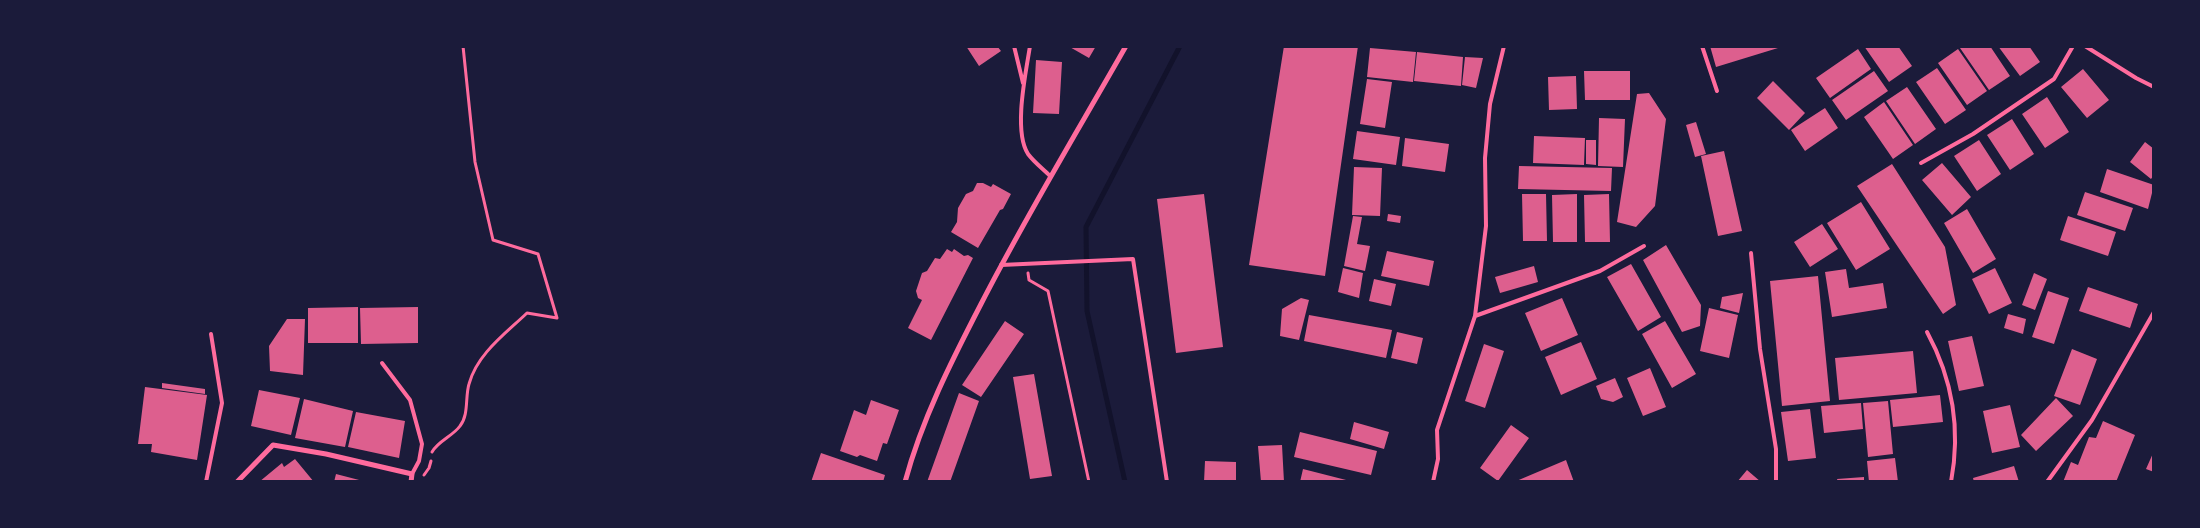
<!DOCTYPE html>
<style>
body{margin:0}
#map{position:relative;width:2200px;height:528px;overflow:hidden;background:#1b1b3a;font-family:Karla,sans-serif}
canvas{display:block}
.frame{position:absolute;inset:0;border:48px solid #1b1b3a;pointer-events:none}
</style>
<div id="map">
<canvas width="2200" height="528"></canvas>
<div class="frame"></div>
</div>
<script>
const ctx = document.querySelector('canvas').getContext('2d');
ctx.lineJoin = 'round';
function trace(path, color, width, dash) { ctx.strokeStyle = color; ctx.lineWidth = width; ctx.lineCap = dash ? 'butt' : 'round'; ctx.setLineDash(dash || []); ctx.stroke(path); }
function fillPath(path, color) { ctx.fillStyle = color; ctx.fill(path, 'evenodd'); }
trace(new Path2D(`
 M1125,482L1087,311L1086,227L1180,46`), '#12122b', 5);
fillPath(new Path2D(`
 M966,46H997L1001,51L979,66Z
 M1068,46H1096L1089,58Z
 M1284,46H1358L1325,276L1249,265Z
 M1710,46H1777L1778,48L1716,67Z
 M1864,46H1898L1912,66L1889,82Z
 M1962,46H1990L2010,76L1989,90L1960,48Z
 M1998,46H2029L2040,62L2020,76Z
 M1370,48L1416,52L1413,82L1367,77Z
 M1858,49L1871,69L1830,98L1816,78Z
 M1958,49L1987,91L1967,105L1938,63Z
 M1417,52L1463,57L1461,86L1414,81Z
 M1465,57L1483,58L1476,88L1462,85Z
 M1036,60L1062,62L1059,114L1033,113Z
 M1937,68L1966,110L1945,124L1916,82Z
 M2083,69L2109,100L2087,118L2061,87Z
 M1584,71H1630V100H1585Z
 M1874,71L1888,91L1846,120L1832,100Z
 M1576,76L1577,109L1549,110L1548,77Z
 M1367,79L1392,82L1385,128L1360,124Z
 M1773,81L1805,113L1789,130L1757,98Z
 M1907,87L1936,129L1915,144L1886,101Z
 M1649,93L1666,119L1655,206L1636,227L1617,222L1637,94Z
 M2047,97L2069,132L2045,148L2022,114Z
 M1884,102L1913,145L1893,159L1864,117Z
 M1825,108L1838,128L1805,151L1791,130Z
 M1599,118L1625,119L1623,167L1598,166Z
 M2012,119L2034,154L2010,170L1987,135Z
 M1696,122L1706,154L1695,157L1686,125Z
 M1357,131L1400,137L1396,165L1353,159Z
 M1534,136L1585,138L1584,165L1533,163Z
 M1405,138L1449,144L1445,172L1402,166Z
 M1586,140H1596V165L1586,164Z
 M1979,140L2001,174L1977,191L1954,156Z
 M2145,142L2154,149V175L2151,179L2130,162Z
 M1724,151L1742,231L1718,236L1701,156Z
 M1942,163L1971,197L1952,215L1922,180Z
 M1892,164L1945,247L1956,305L1943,314L1857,186Z
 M1519,166L1612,168L1611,191L1518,189Z
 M1354,167L1382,168L1380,216L1352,215Z
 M2107,169L2154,185L2148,209L2100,192Z
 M977,183H983L991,187L993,184L1011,194L1003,209L1000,210L978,248L951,232L957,222L958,208L966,194L973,191Z
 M2085,192L2133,208L2125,231L2077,215Z
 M1204,194L1223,347L1176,353L1157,199Z
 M1522,194H1546L1547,241H1523Z
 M1577,194V242H1553L1552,195Z
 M1609,194L1610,242H1585L1584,195Z
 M1861,202L1890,249L1856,270L1827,223Z
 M1967,209L1996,259L1973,273L1944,223Z
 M1388,214L1401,216L1400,223L1387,221Z
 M1353,216L1362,217L1357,244L1370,246L1365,271L1344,266Z
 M2068,216L2116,232L2108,256L2060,240Z
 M1822,224L1838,249L1810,267L1794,242Z
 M1666,245L1701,305L1700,326L1682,332L1643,260Z
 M947,249L952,252L954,249L964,256L968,255L973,258L931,340L908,328L922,300L918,298L916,291L922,273L927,271L935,258L940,259Z
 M1387,251L1434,261L1429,286L1381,276Z
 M1631,264L1661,317L1638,331L1607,277Z
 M1534,266L1538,282L1500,293L1495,277Z
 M1343,268L1363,273L1359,298L1338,292Z
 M1995,268L2012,303L1989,314L1972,279Z
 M1846,269L1849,288L1883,283L1887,308L1832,317L1825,272Z
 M2034,273L2047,279L2035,310L2022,305Z
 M1818,276L1830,401L1782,406L1770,281Z
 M1374,279L1396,284L1391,306L1369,301Z
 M2088,287L2138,304L2130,328L2079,311Z
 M2048,291L2069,298L2054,344L2032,337Z
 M1743,293L1739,313L1720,308L1722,297Z
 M1301,298L1309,300L1299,340L1280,336L1282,309Z
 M1562,298L1578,335L1541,351L1525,313Z
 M358,307V343H308V308Z
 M418,307V343L361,344L360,308Z
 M1709,308L1738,315L1729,358L1700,351Z
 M2008,314L2026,319L2023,334L2004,328Z
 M1309,315L1392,330L1386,358L1304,341Z
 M287,319H305L303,375L270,371L269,346Z
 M1005,321L1024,334L981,397L962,385Z
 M1665,321L1696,374L1672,388L1642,334Z
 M1397,332L1423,338L1417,364L1391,358Z
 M1972,336L1984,386L1959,391L1948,341Z
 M1581,342L1597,379L1561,395L1545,357Z
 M1484,344L1504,351L1485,408L1465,401Z
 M2072,349L2097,359L2080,405L2054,396Z
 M1913,351L1917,393L1839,400L1835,358Z
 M1650,368L1666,407L1643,416L1627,378Z
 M1034,374L1052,476L1030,479L1013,377Z
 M1615,378L1623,397L1613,402L1601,399L1596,386Z
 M162,383L205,389V394L162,388Z
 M145,387L207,395L197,460L151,452L152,444H138Z
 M259,390L300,398L291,435L251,426Z
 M959,393L979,401L950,482H927Z
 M1940,395L1943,422L1893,427L1890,400Z
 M2056,398L2073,416L2036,451L2021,435Z
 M304,399L353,411L345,447L295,438Z
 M871,400L899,410L887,444L883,443L877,461L860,455L857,457L840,451L854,410L866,415Z
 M1888,401L1893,454L1868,457L1863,403Z
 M1861,403L1863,429L1824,433L1821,406Z
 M2010,405L2020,447L1992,453L1983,411Z
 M1810,409L1816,458L1788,461L1781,412Z
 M356,412L405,421L399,458L348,447Z
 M2103,421L2135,435L2116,482H2063L2071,462L2078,465L2089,437L2096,438Z
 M1354,422L1389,432L1384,449L1350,439Z
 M1511,425L1529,438L1498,481L1480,468Z
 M1300,432L1377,451L1371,475L1294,457Z
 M1282,445L1284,482H1261L1258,446Z
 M2154,451V472L2146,469Z
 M821,453L885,475L883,482H811Z
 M1895,458L1898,482H1869L1867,461Z
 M295,459L314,482H259L282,463L284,467Z
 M1566,460L1574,482H1514Z
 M1205,461L1236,462V482H1204Z
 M2014,466L2019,482H1974L1973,478Z
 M1303,469L1350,481V482H1300Z
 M1747,470L1761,482H1737Z
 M336,474L363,481V482H334Z
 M1864,477V482H1838L1837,479Z`), '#dd5f8e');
trace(new Path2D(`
 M1028,273L1029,280L1048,291L1089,482
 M432,452C438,441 453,436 460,426C469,415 465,397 469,384C477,354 505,334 527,313L557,318L538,254L493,240L475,162L463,46
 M424,475L429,468L431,461`), '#ff6b9d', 3);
trace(new Path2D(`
 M1014,46L1023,83
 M1030,46C1026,72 1013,131 1028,154C1034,162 1043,169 1050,176
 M1702,46L1717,91
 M2085,46L2136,78L2154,87
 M1921,163L1973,134L2054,79L2073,46
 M1751,253L1760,349L1776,449V482
 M1001,265L1133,259L1167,482
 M1475,316L1600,271L1644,246
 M1927,332C1952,378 1961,429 1951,482
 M382,363L410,400L422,444L419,461L412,474
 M206,482L222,403L211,334
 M1433,482L1438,459L1437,430L1475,316L1486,226L1485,158L1490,104L1504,46
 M2047,482L2092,420L2154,312`), '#ff6b9d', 4);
trace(new Path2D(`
 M237,482L273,445L326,454L412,474L411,482
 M905,482C922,419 951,362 981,304C1026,216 1077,132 1126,46`), '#ff6b9d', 5);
</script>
